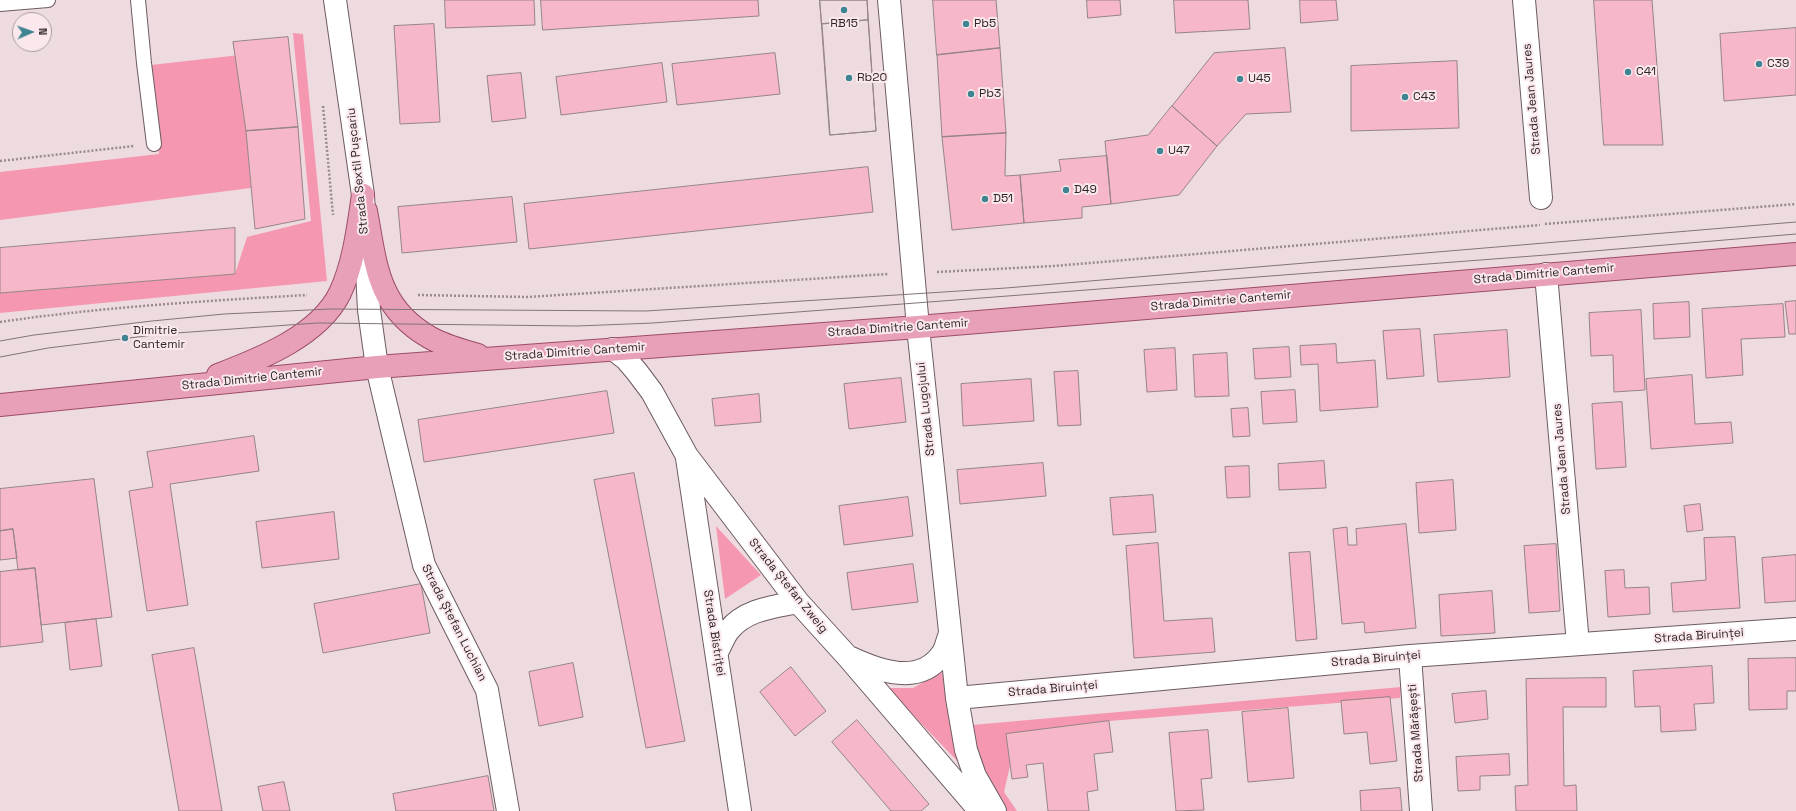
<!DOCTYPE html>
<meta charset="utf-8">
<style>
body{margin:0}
#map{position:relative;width:1796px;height:811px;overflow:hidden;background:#eedbdf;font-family:"Space Grotesk",sans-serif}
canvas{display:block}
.north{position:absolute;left:12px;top:12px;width:40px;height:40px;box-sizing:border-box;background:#fbe8ed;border:1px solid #a99b9e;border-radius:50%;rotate:88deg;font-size:11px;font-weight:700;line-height:16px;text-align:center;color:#2e2728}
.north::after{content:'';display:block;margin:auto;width:14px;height:18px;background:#3f8491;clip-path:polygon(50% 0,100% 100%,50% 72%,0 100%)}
</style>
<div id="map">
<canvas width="1796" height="811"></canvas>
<div class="north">N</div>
</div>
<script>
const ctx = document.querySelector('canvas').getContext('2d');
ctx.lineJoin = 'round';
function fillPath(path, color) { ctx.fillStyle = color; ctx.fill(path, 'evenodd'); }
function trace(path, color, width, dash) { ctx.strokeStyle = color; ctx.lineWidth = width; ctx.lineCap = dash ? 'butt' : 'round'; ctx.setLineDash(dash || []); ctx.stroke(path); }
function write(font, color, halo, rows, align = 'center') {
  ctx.font = font + ' "Space Grotesk",sans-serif'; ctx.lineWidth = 4; ctx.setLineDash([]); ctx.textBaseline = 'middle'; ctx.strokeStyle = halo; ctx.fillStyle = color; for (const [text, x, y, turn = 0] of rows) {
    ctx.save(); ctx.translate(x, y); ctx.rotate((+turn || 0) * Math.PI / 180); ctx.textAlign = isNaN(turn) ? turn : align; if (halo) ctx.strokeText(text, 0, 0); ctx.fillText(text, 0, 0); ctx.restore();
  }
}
fillPath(new Path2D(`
 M293,33L303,34L327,281L0,313V293L235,274L247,237L311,221Z
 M240,55L251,188L0,220V172L159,154L151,65Z
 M716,526L761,575L725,599Z
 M942,672L965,769L887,688H913Z
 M1401,687L1400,698L1109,721L1007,734L1010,766L1004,792L1017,811H1004L978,763L972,725Z`), '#f697b2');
const building = new Path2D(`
 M445,0H534L535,25L446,28Z
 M541,0H758L759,16L543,30Z
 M820,0H867L876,131L830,135Z
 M820,0H867L868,20L822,24Z
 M933,0H996L1000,48L937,55Z
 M1087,0H1120L1121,15L1088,18Z
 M1174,0H1248L1250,29L1176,33Z
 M1300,0H1336L1338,20L1301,23Z
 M1594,0H1652L1663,145H1604Z
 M868,20L876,131L830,135L822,24Z
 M434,24L440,122L400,124L394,26Z
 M1796,28V95L1724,101L1720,34Z
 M288,37L298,127L246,131L233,42Z
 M1000,48L1006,133L942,137L937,55Z
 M1285,48L1291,112L1246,114L1217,146L1172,106L1214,53Z
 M775,53L780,94L677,105L672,64Z
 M1457,61L1459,128L1351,131V66Z
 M662,63L667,102L561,115L556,77Z
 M521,73L526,118L492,122L487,76Z
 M1172,106L1217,146L1179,195L1111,204L1105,141L1148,135Z
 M298,127L305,219L255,229L246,131Z
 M1006,133L1005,176L1020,175L1024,223L952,230L942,137Z
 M1107,156L1111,204L1082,207V218L1024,223L1020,175L1061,171L1059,160Z
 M868,167L873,212L529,249L524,204Z
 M512,197L517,242L402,253L398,207Z
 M235,228V274L0,293V248Z
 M1796,301V334H1789L1785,302Z
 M1689,302L1690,337L1654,339L1653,304Z
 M1783,304L1785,337L1741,339L1743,375L1706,378L1702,309Z
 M1641,310L1645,390L1614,392L1613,355L1591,356L1589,313Z
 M1420,329L1424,376L1387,379L1383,331Z
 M1507,330L1510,377L1438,382L1434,335Z
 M1336,344L1337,363L1375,360L1378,407L1320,411L1318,364L1301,365L1300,346Z
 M1289,347L1291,377L1255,379L1253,349Z
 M1175,348L1177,390L1147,392L1144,350Z
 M1227,353L1229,396L1195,397L1193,355Z
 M1078,371L1081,425L1058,426L1054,372Z
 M1692,375L1695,424L1731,422L1733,443L1651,449L1646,379Z
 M901,378L906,422L849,429L844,384Z
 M1031,379L1034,421L963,426L961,384Z
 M1295,390L1297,422L1263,424L1261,392Z
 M607,391L614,433L424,462L418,420Z
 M759,394L761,422L715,426L712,399Z
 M1622,402L1626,467L1596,469L1592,404Z
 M1248,408L1250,436L1233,437L1231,409Z
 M254,436L259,471L170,484L188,605L147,611L129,491L153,487L147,452Z
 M1324,461L1326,488L1279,490L1278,464Z
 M1043,463L1046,496L960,504L957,470Z
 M1249,466L1250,497L1227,498L1225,467Z
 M634,473L685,741L646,748L594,480Z
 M94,479L112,617L41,625L35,568L18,570L13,529L0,531V489Z
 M1453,480L1456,530L1419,533L1416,483Z
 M1153,495L1156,532L1113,535L1110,498Z
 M908,497L913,536L844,545L839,506Z
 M1700,504L1703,530L1687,532L1684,506Z
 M334,512L339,559L262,568L256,522Z
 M1406,524L1416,628L1365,633L1364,622L1342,624L1333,529L1347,527L1348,545H1357L1356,529Z
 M13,529L17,558L0,560V531Z
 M1735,537L1740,608L1673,612L1671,583L1706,580L1704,538Z
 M1158,543L1164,621L1212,618L1215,652L1134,658L1126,546Z
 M1556,544L1560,611L1529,613L1524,546Z
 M1310,552L1317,639L1296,641L1289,553Z
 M1796,555V601L1765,603L1762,558Z
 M913,564L918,602L852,610L847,573Z
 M35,568L43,642L0,647V572Z
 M1624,570L1625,588L1649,587L1650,614L1608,617L1605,571Z
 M421,584L430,633L323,653L314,604Z
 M1492,591L1495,633L1441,636L1439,595Z
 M96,619L102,666L70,670L65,623Z
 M194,648L222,811H179L152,655Z
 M1796,658V691H1787V709L1749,710L1748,659Z
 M573,663L583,717L539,726L529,672Z
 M1712,666L1714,703L1694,704L1696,730L1661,732L1660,706L1635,707L1633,671Z
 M791,667L826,711L795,736L760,692Z
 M1606,678V707H1563L1564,786L1576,785L1577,811H1516L1515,786L1528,785L1526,679Z
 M1486,691L1488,719L1455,723L1452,694Z
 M1390,697L1397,761L1370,764L1367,732L1344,734L1341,701Z
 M1288,708L1294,778L1248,782L1242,712Z
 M857,720L929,804L921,811H891L832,742Z
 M1109,721L1113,752L1094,754L1098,790L1087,792L1089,811H1048L1043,763L1026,765L1028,777L1012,779L1006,734Z
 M1208,730L1212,778L1201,779L1204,810L1176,811L1169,733Z
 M1509,754L1510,775L1480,776V790L1458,791L1456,757Z
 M488,776L494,811H396L393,794Z
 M284,782L290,811H263L258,787Z
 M1400,788L1402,811H1361L1360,791Z`);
fillPath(building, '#f6b7c8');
trace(building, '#958488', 1);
const lane = new Path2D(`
 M138,0L144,63L154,144
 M0,4L48,0`);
const street = new Path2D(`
 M889,0L918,327L957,698L966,750L975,776L995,811
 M1524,0L1541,198
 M1546,274L1578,644
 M613,349L626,359L637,372L652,392L687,456L798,602L847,656L980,811
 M377,367L424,565L487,690L508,811
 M687,458L740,811
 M717,652C721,645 724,636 729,630C746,609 774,607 798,602
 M1410,656L1421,811
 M851,658C879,671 920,686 942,654C946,649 947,640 950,634
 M957,698L1410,656L1796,629`);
const secondary = new Path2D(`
 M335,0L363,195L369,310L377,367`);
const primary = new Path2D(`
 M366,211C376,264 377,307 429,337C444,346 461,350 478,355
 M218,375C260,359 319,336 340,293C354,263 358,228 363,195
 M0,405L377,367L918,327L1796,254`);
trace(lane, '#6c5c60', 16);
trace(street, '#6c5c60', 24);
trace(secondary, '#6c5c60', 24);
trace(primary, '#9c4d66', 24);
trace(new Path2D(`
 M323,106L333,215
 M0,161L134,146
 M1545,224L1796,204
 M937,272L1054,266L1540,225
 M418,295L528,297L888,274
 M0,322C102,307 204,301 307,295`), '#988a8d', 2.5, [2, 2]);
trace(lane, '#fff', 14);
trace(street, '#fff', 22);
trace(secondary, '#fff', 22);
trace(primary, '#e8a0b8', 22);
trace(new Path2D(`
 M0,341L34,335L152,321L224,314L330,309L646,311L1006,288L1796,222
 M0,357L48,348L162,334L317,323L577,326L653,323L1546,255L1796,234`), '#817577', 1);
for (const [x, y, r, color] of [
 [844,10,4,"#3f8491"],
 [966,24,4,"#3f8491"],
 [1759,64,4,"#3f8491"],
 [1628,72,4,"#3f8491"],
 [849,78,4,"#3f8491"],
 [1240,79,4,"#3f8491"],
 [971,94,4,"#3f8491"],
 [1405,97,4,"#3f8491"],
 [1160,151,4,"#3f8491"],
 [1066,190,4,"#3f8491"],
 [985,199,4,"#3f8491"],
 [125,338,4,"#3f8491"]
]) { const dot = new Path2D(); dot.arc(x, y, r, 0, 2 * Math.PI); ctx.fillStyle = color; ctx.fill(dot); trace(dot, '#fbe8ed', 1.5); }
write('12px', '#2e2728', '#fbe8ed', [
 ["RB15",844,24,"center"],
 ["Pb5",974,24],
 ["C39",1767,64],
 ["C41",1636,72],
 ["Rb20",857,78],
 ["U45",1248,79],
 ["Pb3",979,94],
 ["C43",1413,97],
 ["U47",1168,151],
 ["D49",1074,190],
 ["D51",993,199],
 ["Dimitrie",133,331],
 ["Cantemir",133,345]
], 'left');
write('12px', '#2e2728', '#fbe8ed', [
 ["Strada Jean Jaures",1532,99,-95],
 ["Strada Sextil Pușcariu",358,171,-96],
 ["Strada Dimitrie Cantemir",1544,274,-5],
 ["Strada Dimitrie Cantemir",1221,301,-5],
 ["Strada Dimitrie Cantemir",898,328,-4],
 ["Strada Dimitrie Cantemir",575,352,-4],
 ["Strada Dimitrie Cantemir",252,379,-6],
 ["Strada Lugojului",926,409,-96],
 ["Strada Jean Jaures",1562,459,-95],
 ["Strada Ștefan Zweig",788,586,51],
 ["Strada Ștefan Luchian",454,623,63],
 ["Strada Bistriței",714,633,81],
 ["Strada Biruinței",1699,636,-4],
 ["Strada Biruinței",1376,659,-5],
 ["Strada Biruinței",1053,689,-5],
 ["Strada Mărășești",1416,733,-94]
]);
</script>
